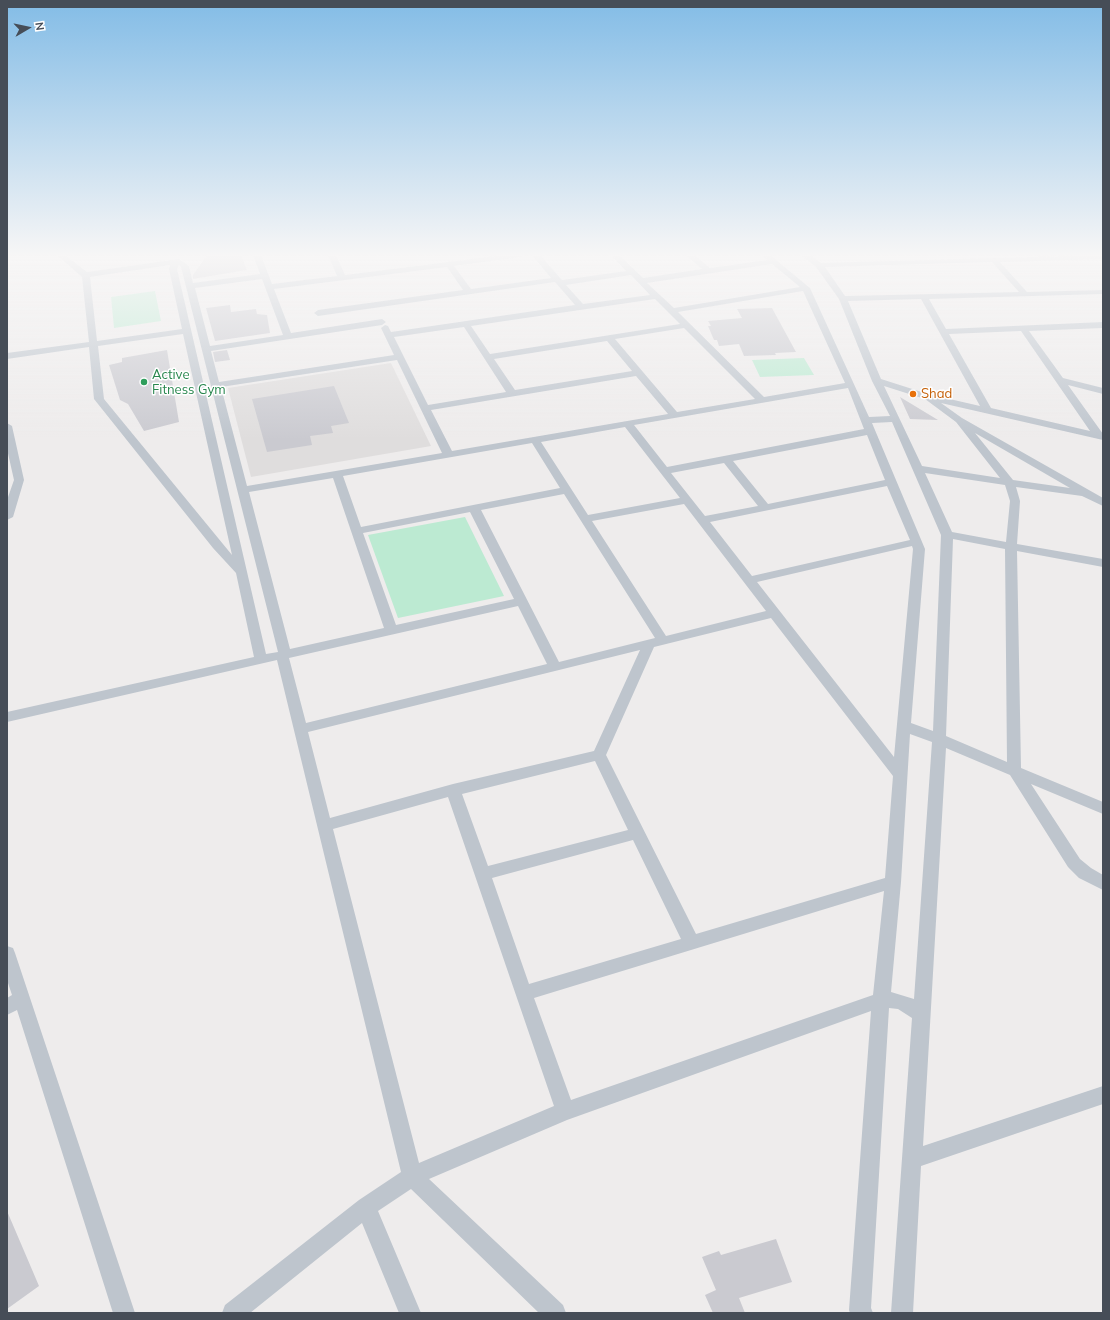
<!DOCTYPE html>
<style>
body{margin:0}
#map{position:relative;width:1110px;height:1320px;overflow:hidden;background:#eeecec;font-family:Mulish,sans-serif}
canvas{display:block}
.frame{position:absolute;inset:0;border:8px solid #464d57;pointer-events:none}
.north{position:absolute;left:8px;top:8px;width:40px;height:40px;-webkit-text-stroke:3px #fff;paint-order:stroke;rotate:81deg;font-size:11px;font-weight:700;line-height:16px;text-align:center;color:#464d57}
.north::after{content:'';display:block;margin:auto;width:14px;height:18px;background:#464d57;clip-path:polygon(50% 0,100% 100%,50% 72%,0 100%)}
</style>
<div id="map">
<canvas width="1110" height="1320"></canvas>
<div class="frame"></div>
<div class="north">N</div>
</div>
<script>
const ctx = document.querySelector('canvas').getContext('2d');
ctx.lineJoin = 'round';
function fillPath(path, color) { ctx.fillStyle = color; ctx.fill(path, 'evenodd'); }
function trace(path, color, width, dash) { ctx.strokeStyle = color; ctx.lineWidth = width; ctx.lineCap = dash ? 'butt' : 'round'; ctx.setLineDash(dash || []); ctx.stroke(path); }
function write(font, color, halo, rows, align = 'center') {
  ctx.font = font + ' Mulish,sans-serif'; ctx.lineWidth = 3; ctx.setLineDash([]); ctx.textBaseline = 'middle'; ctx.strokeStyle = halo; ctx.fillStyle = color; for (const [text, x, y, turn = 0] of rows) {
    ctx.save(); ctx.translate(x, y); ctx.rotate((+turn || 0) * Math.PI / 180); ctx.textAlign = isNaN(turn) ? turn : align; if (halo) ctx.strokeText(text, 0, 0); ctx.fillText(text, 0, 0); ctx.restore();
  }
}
fillPath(new Path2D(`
 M391,363L431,446L251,477L228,388Z`), '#dfdddd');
fillPath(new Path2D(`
 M155,291L161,321L114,328L111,297Z
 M804,358L814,375L760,377L752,360Z
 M465,517L504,596L398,618L368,535Z`), '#bcead2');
fillPath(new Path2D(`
 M207,255H241L247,270L193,279V275Z
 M230,305L231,312L256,309L257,314L267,315L270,333L215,341L206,308Z
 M772,308L796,352L775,353L776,355L744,356L739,344L719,346L717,340H714L708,326H711L708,321L742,318L737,309Z
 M167,350L179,422L144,431L128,404L120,400L109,365L122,362V358Z
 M227,350L230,360L215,362L213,352Z
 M334,386L349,423L331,426L333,433L310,436L312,445L267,452L252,399Z
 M900,397L938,420L910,419Z
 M7,1211L39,1286L7,1309Z
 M776,1239L792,1282L739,1298L745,1313H713L705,1295L716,1290L702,1257L719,1251L721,1255Z`), '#cacad0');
fillPath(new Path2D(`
 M57,255H65L87,272L179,259L189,266L193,283L260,274L253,255H261L272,284L337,276L328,255H336L345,275L504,255H524L520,257L454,266L471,289L551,278L532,255H540L562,280L626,271L611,255H619L643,278L702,269L686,255H694L710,268L767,260L762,255H770L810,288L869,417L890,416L872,381L839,299L816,267L801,255H810L821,263L1103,255V259L1000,262L1027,292L1103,290V294L929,299L946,329L1103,322V328L1029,331L1063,378L1103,388V394L1068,385L1103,434V440L941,403L962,418L1103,498V506L1082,496L1016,487L1020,501L1017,544L1103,559V567L1017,551L1021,768L1103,802V814L1031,784L1080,859L1091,868L1103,875V890L1079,878L1068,867L1010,775L946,748L923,1146L1103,1086V1104L921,1166L913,1313H891L912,1018L898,1009L889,1008L871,1308L873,1313H850L849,1310L871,1011L567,1120L429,1179L563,1305L566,1313H539L411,1189L378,1211L421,1313H399L362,1223L250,1313H222L225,1305L359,1200L401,1172L277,660L7,722V712L254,657L236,573L213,548L94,399L89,347L7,359V353L89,342L82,277ZM992,262L1019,292L845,296L825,267ZM772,264L800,287L674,308L647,283ZM170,265L169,269L182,329L97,341L90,277ZM179,265L181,267L278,652L266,654L177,269ZM447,267L463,290L318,310L314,313L318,316L555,282L575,305L391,332L388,326L385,325L381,328L394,355L219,382L211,351L382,325L386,322L382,319L291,333L274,289ZM631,275L650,295L583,304L566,285ZM262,279L283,335L210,346L195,288ZM803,291L845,383L764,397L678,312ZM655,299L680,324L490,354L471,326ZM921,299L980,406L928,394L881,379L848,301ZM464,327L506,392L428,405L394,337ZM684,328L755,399L677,412L615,339ZM1021,331L1090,431L991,408L949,334ZM183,334L232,555L104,399L98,346ZM607,341L632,371L515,390L494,359ZM397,360L442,453L247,486L221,387ZM636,376L668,414L452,451L431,410ZM884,386L925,399L956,422L1000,478L922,466ZM848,388L864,429L667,467L634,425ZM892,422L941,535L933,731L911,723L925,549L872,423ZM625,427L680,498L588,515L541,442ZM975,433L1070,488L1013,480ZM867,435L885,480L768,504L733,461ZM532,443L560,488L361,527L343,476ZM724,463L758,506L705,516L671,473ZM925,473L1005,485L1010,501L1006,542L952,532ZM333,478L384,628L290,649L249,492ZM887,486L910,540L752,576L710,522ZM564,494L655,638L559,662L481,510ZM684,504L766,611L666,636L592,521ZM470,512L514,599L396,625L363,533ZM953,539L1005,549L1007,762L946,736ZM912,546L913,549L894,757L757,582ZM518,606L547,664L306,723L289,658ZM771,618L893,776L885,878L696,934L606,755L654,647ZM640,650L594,751L453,784L330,818L308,732ZM910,734L932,742L914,999L891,992L901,882ZM595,761L628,830L488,866L462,794ZM448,797L554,1106L419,1163L333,829ZM633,840L681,939L529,984L492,878ZM884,891L873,995L571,1100L534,998Z
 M7,423L12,426L24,480L13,517L7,520V500L14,480L7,449Z
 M7,946L13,948L15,953L135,1313H113L17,1010L7,1015V998L12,995L7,980Z`), '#bec5cd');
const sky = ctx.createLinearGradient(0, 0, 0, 440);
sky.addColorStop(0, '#83bce6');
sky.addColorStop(0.58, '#f7f6f6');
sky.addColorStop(1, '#f7f6f600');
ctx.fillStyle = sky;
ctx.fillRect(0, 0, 1110, 440);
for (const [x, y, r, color] of [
 [144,382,4,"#2e9e5b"],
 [913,394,4,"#e8710a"]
]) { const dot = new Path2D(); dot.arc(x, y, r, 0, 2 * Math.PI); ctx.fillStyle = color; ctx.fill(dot); trace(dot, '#fff', 1.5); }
write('13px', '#27864d', '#fff', [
 ["Active",152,375],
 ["Fitness Gym",152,390]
], 'left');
write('13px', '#c56008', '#fff', [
 ["Shad",921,394]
], 'left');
</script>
